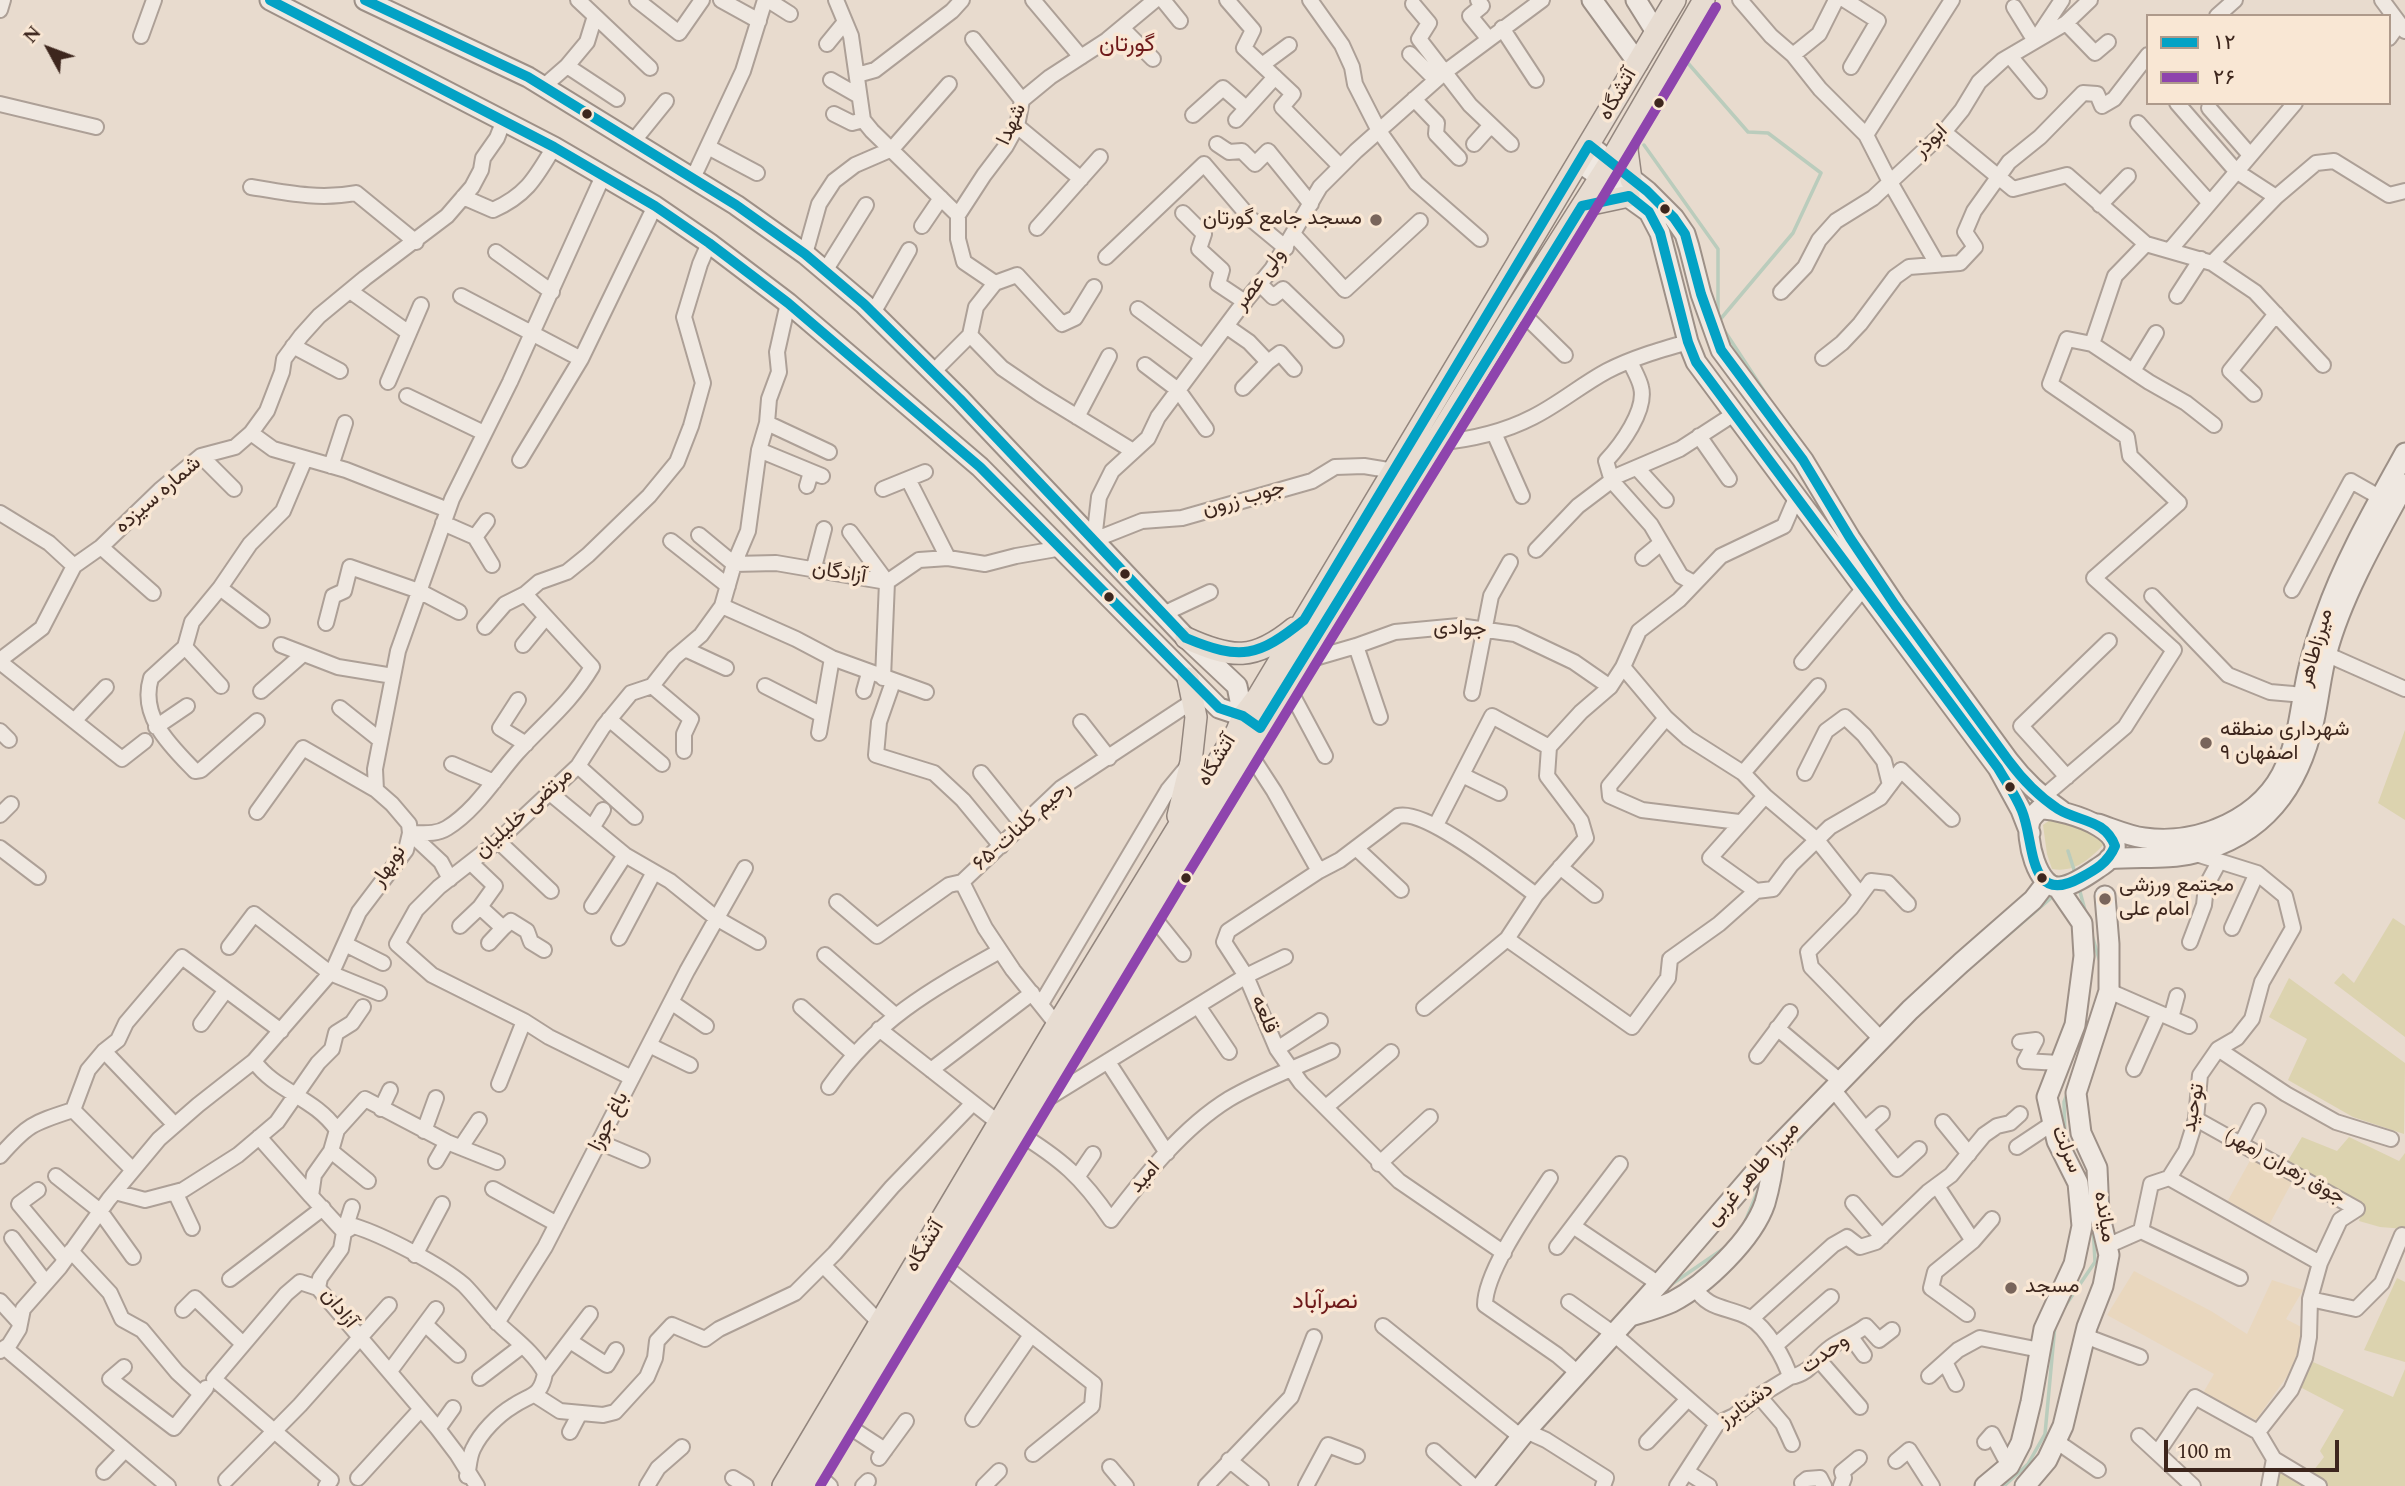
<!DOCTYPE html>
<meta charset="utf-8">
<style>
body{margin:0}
#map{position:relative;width:2405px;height:1486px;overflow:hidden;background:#e8dbce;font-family:Spectral,serif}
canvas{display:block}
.legend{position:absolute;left:2146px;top:14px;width:245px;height:91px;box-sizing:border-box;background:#f9e7d4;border:2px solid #ae9a8b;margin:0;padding:9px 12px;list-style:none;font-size:21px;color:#3d261d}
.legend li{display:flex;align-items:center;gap:14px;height:35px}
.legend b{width:35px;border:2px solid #ae9a8b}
.north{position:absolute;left:14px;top:14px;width:70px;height:70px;-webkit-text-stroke:5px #f9e7d4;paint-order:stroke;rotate:311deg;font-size:19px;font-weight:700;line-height:28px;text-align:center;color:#3d261d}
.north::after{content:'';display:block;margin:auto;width:24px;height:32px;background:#3d261d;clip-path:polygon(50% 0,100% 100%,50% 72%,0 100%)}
.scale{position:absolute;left:2164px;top:1440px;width:175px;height:32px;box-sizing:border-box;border:4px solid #3d261d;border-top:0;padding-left:9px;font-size:21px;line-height:24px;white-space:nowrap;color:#3d261d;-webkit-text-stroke:5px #f9e7d4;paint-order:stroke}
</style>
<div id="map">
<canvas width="2405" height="1486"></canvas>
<ul class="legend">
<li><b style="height:9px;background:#03a2c5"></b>۱۲</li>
<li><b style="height:9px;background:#8e44ad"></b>۲۶</li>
</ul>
<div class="north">N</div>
<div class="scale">100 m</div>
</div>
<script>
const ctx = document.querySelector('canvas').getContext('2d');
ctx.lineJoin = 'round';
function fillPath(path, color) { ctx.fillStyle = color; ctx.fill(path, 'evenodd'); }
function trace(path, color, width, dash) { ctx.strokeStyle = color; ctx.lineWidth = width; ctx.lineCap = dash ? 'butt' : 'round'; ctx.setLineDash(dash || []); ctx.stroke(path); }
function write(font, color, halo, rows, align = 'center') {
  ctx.font = font + ' Spectral,Vazirmatn,serif'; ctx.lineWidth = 7; ctx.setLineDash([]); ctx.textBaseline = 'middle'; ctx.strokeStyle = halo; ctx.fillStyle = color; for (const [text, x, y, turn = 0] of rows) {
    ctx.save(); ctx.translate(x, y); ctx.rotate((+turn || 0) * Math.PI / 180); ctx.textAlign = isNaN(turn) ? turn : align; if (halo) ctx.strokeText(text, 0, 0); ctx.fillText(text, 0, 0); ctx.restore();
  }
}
fillPath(new Path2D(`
 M2252,1157L2293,1180L2268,1227L2226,1204Z
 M2134,1271L2211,1311L2247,1334L2272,1280L2303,1290L2286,1319L2303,1328L2298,1352L2288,1375L2256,1420L2203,1393L2214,1374L2107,1315Z`), '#e9d7be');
fillPath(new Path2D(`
 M2405,730V820L2378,803Z
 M2050,820L2092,832L2106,842C2090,859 2075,873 2052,869L2047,854L2043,825Z
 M2393,918L2405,926V1037L2334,983L2343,973L2354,983Z
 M2289,978L2405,1063L2404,1134L2353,1117L2288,1080L2307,1039L2269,1017Z
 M2302,1137L2337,1151L2349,1137L2399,1161L2405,1153V1229L2380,1227L2359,1221L2363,1210L2362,1203L2286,1164Z
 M2397,1278L2405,1282V1362L2364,1350Z
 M2313,1362L2393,1397L2405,1369V1486H2277L2278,1468L2307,1479L2324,1457L2320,1451L2344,1410L2300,1387Z`), '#dcd3af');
trace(new Path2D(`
 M1680,54L1748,132L1768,133L1821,173L1793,233L1718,322
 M1644,145L1718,249V317
 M1724,330L1768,397
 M2068,851L2076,876
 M2079,888L2086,914
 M2091,932L2100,962
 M1964,973L2051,898
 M2065,1136L2064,1102L2068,1092
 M1784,1156L1806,1131
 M1745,1222L1762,1181
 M1669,1286L1723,1249
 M2063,1309L2095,1262L2093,1225
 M2004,1486L2028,1464L2045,1434L2055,1325`), '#baccbc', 3.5);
const street = new Path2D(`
 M637,0L679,33L702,0
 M721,0L759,21
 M768,0L790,14
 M836,0L851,36L863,120L872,131L958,215
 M1033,0L1081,57
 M1163,0L1180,21
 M1227,0L1253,30L1244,48L1293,94L1282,107L1340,166
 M1310,0L1342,45L1352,67L1355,84L1379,131L1416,183L1480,239
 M1478,0L1482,6L1470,16L1488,38
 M1740,0L1771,36L1793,55L1820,89L1866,135L1890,182L1937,264
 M1845,0L1878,21L1851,67
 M2382,0L2405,31
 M1413,4L1429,23L1419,39L1470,105L1511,144
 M2014,7L2035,41
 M0,10L3,0
 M595,16L650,68
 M2217,16L2235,0
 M2066,23L2095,53L2108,42
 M1122,28L1153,59
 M1502,28L1536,80
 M141,36L154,0
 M2389,38L2399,24
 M973,39L1022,100
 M2036,39L2062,0
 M827,44L845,22
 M1410,54L1436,80
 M1793,55L1819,34L1836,0
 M2010,56L2039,91
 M1262,65L1289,45
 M567,66L617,99
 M857,75L875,70L952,11L962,0
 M831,80L859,96
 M543,87L567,66L587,42L595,16L578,0
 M1414,99L1437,123L1436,134L1459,158
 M2177,103L2236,171L2276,197
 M0,104L96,127
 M2209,108L2250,155
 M834,114L852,123L863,120
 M1193,115L1223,88L1246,108
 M1236,120L1275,77
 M2138,123L2209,202
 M1017,126L1081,179
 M1944,132L2013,189L2067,175L2146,244L2212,263L2255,292L2323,365
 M1866,135L1952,0
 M632,143L666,101
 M1217,144L1229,152L1242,151L1255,164L1268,151L1311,204
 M1474,144L1491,125
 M708,147L757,173
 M693,178L743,71L765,0
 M251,187C287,193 320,200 356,193L416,242
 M463,197L493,210C527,195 536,177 554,147
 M2100,205L2128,176
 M1183,213L1204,234L1199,249L1222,270L1218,284L1245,302
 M922,226L941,198
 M1037,228L1100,157
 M1294,235L1345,290L1420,221
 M2170,250L2295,103
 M496,252L552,292
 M805,254L819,204L834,181L855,165L892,149L949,84
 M1106,257L1204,164L1251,219L1286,248
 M2212,263L2276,197L2316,163L2334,161L2389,195L2405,191
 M825,271L866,205
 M995,283L964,262L958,239V215L984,175L1006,146L1017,126L1022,100L1050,77L1107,40L1155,0
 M1260,284L1273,297L1283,289L1336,340
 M350,291L409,333
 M1781,292L1805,267L1819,240L1836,221L1873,198L1944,132L1962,110L1979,82L2003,60L2066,23L2090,0
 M461,296L581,359
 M2177,296L2201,259
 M1517,308L1565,355
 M1138,309L1203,357
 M873,313L909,250
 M1226,326L1249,342L1268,362L1280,353L1294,369
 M970,335L1002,368L1040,394L1133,451
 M2092,344L2149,382L2186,403L2214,425
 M293,346L340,371
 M1823,358L1842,343L1860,324L1895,277L1909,267L1960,263L1975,247L1965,232L1974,211L2009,162L2040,137L2083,93L2097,94L2102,106L2114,99L2148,55
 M1630,361C1633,369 1639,378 1641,387C1647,410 1621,445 1606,461L1612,481L1651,525L1681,576L1694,583
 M1145,365L1178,390L1206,429
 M2133,371L2156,333
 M933,372L970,335L976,307L995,283L1017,275L1062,324L1075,318L1094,287
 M388,382L421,305
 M1243,388L1268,362
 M2254,394L2230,371L2276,314
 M407,396L484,433
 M1077,417L1109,356
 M767,423L829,452
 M251,433L273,449L346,470L448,510
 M1494,433L1522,496
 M1699,436L1729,479
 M1435,443C1469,440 1502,433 1533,417C1559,404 1581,385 1607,371C1632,358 1660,350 1688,342
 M759,450L822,476
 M201,456L234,489
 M520,460L581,359L655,206
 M331,466L345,423
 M1637,468L1666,500
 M1394,471L1364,466L1335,467L1312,481L1182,518L1142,521L1094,540L1099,497L1112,471L1148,438L1158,417L1238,310L1272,269L1320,187L1356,151L1445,72L1542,0
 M908,479L948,558
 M807,486L811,472
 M883,489L925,472
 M0,513L49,543L74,566
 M443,523L475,537L492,565
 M850,532L887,582L883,678
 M699,535L734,564L776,563L887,582L919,560L948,558L985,564L1016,556L1062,548
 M475,537L487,521
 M671,541L728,586
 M101,547L153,593
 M1536,550L1578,506L1619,475L1680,449L1734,414
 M1643,558L1661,543
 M813,571L824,529
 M220,588L262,620
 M2292,590L2351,481L2381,498
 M2152,596L2228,675L2270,692L2304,695
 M722,606L796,639L832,658L926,692
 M1163,614L1210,592
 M326,623L333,596L344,591L350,567L419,591L459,612
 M485,627L505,604L525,594
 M281,645L338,667L393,676
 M523,645L546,617
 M1356,646L1380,717
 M185,647L221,686
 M685,649L726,668
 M2326,654L2405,689
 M0,660L42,628L74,566L101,547L160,490L201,456L235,447L251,433L267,411L282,372L284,359L301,336L319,316L365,278L447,216L472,187L481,170L483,158L497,138L504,120
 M0,662L122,759L145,741
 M1301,662L1356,646L1395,632L1459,626L1515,634L1574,662L1610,687
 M1802,662L1864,588
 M1623,667L1666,718L1688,738L1743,773L1765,796L1817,840L1860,894
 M893,682L879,722L876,755L934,773L963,800L1001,846
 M1287,685L1325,756
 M652,686L691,719L684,734V751
 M765,686L822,715
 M261,691L302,655
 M864,691L869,673
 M1472,693L1491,596L1510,562
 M518,700L500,728L526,744
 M340,708L380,740
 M1666,718L1609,786L1610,796L1642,810L1739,822
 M609,719L662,764
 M74,721L106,687
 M257,721L201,770L195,771C171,746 139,717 151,678L185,647L192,622L220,588L250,544L283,511L305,459
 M1081,722L1109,758
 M156,727L187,706
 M0,731L9,740
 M819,733L832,658
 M1248,751L1274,791L1319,871L1228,931L1224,942L1246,976L1277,1049L1301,1083L1399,1181L1504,1253
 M452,764L494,782
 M578,766L635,817
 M981,773L1022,824
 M1743,773L1818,686
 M1805,773L1826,731L1845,717L1864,735L1884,761L1890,785
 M1462,775L1499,793
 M2067,777L2021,726L2109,641
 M550,793L625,855L670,881L716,918L758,942
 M1765,796L1710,858L1756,891L1773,889L1791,865L1830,827L1880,798L1901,770L1952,819
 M2042,798L2125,727L2174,650L2094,578L2179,503L2130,456L2127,437L2050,384L2067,339L2092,344L2115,276L2146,244
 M257,812L303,748L376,790
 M0,815L11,804
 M1436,825L1492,716L1549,747L1581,712L1610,687L1623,667L1639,631L1679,600L1721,556L1784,526L1796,498
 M592,828L603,810
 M410,833C423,833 436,835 447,828C476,810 495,778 517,753C545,722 569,705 592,667L525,594L539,582L567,572L588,555L649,496L677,462L691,426L703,383L684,317L700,264L709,243
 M410,833L441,862L450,879
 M498,841L551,891
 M0,848L38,877
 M1356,848L1401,890
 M471,863L495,886L480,907L503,928L511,921L527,931L531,942L544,950
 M1560,867L1595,895
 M1319,871L1340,860L1398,816C1426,808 1510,876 1536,895L1507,939L1632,1027L1668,978L1670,959L1719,924L1756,891
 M1536,895L1586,838L1581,821L1547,776L1549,747
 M837,902L877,936L949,885L962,882
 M592,906L625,855
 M1150,913L1183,954
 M460,926L480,907
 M2232,928L2257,873
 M619,938L654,872
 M2190,942L2204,905L2206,886L2219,862
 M489,943L503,928
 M345,944L383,963
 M229,947L254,914L330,973L379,993
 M825,955L895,1015
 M2109,991L2189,1026
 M671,1002L706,1026
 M1041,1004L1168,790L1187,767
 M1198,1006L1229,1052
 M801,1007L854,1054
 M1424,1008L1507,939
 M2171,1018L2177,996
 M201,1024L226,990
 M1057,1025L1013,970L985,928L962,882L1061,788L1193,701
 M1777,1028L1840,1081
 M879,1029L1000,1124
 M1881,1039L1811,967L1808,952L1851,908L1871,881L1888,883L1908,904
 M2020,1042L2036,1040L2025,1061L2059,1063
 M649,1045L690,1065
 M1277,1049L1320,1021
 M2218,1049L2286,1094L2336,1122L2391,1139
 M104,1051L175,1125
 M1757,1056L1790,1012
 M254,1061C276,1092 314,1097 337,1130L331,1151L314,1175L311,1196L344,1232L341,1249L320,1278L318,1288L438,1429L457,1454L477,1486
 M1108,1062L1167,1153
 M2134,1069L2159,1013
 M931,1070L1032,993
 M632,1078L549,1037L524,1021L432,975L397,944L416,910L439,887L498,841L578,766L603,727L631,693L652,686L674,658L701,635L722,606L734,564L748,531L759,450L767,423L769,399L779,372L777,352L788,303
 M499,1084L524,1021
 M829,1087C877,1019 930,990 1000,951
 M1832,1088L1897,1169L1919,1149
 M1035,1106L1246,976L1285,957
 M1326,1107L1391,1052
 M381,1109L390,1090
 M73,1110L133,1170
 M2196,1119L2357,1209L2340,1220L2320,1263L2310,1299L2309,1337L2305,1358L2291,1390L2258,1432L2274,1459L2269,1486
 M1943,1122L1969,1154
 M1865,1129L1882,1114
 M337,1130L365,1099L447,1142L497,1162
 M424,1131L436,1098
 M1017,1132C1061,1159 1082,1177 1111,1220C1144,1177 1182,1128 1229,1099C1261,1080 1298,1067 1332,1051
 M259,1137L311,1196
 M599,1142L642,1160
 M2241,1144L2258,1111
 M461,1147L479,1120
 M2017,1147L2053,1123
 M331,1151L368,1181
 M0,1156C28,1124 33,1123 73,1110L88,1070L104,1051L118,1040L126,1023L182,957L281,1031
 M436,1161L447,1142
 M1379,1164L1430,1117
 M56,1176L100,1211L133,1257
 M1078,1176L1093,1154
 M1550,1178C1531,1207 1485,1271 1485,1305L1557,1355L1578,1373
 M2169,1178L2320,1263
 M1937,1186L1973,1241
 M493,1189L557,1224
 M38,1190L19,1204L65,1259
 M115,1192L145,1200L183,1190L238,1155L277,1122L318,1063L332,1049L336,1033L352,1023L363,1007
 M175,1192L192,1228
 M1853,1203L1882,1237
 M1573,1226L1659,1284
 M2141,1231L2240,1278
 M344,1232L354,1226C383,1235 441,1265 464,1285C477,1298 487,1313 501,1326C516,1340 535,1354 545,1373C541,1397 531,1394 513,1406C498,1415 481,1432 473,1449C469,1457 469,1468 467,1476
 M344,1232L352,1207
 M12,1238L46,1283
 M2107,1246L2141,1231L2151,1184L2169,1178L2186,1151L2196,1119L2200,1075L2218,1049L2237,1038L2252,1019L2262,982L2293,928L2285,896L2257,873L2193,853
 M1557,1247L1620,1164
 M71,1251L110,1293L122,1319L142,1330L177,1372L201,1394
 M415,1255L442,1204
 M939,1262L1094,1384L1092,1406L1033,1454
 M823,1265L881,1324
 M230,1279L323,1208
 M318,1288L300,1282L286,1294L214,1379L331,1480L326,1486
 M2310,1299L2356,1309L2382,1283L2402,1235
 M0,1301L20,1323
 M1569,1302L1614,1334L1717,1424
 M183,1310L195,1298L243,1344
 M1967,1314L1931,1288L1935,1272L1973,1241L1992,1219
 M1751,1319L1833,1245L1847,1237L1860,1247L1876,1242L1928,1192L1951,1175L1984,1135L1997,1126L2010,1123L2020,1114
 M497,1323L545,1247L687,971L745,868
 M425,1324L458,1355
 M1383,1326L1521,1437
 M2085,1336L2140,1357
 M1851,1337L1864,1355
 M570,1341L607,1365L616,1350
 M1775,1346L1831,1297
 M5,1348L168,1486
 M0,1351L9,1345L19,1329L23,1309L60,1267L109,1199L159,1139L198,1105L254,1061L333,970L359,912L406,850L410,833L409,824L392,804L376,790L375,769L398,651L452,499L510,382L603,176
 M1819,1360L1860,1407
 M1945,1362L1956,1384
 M124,1367L110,1379L174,1428L206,1388
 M390,1371L436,1309
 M545,1373L590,1314
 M1929,1376L1958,1350L1980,1338L2040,1350
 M1790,1377C1812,1373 1814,1359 1831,1347C1842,1339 1854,1335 1866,1326L1879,1340L1892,1330
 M480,1378L522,1346
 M535,1395L560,1411L603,1415L615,1412L647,1377L655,1358L657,1341L672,1325L705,1339L719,1329L795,1293L835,1253L892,1187L973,1103
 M1759,1396L1783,1424L1792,1444
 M973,1419L1031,1335
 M842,1422L885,1450
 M438,1429L453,1408
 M1526,1431L1546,1440L1606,1478L1603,1486
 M570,1432L580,1413
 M2139,1436L2193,1486
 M2056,1441L2098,1470
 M1647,1442L1688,1399
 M1985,1442L1992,1434L2009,1466
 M1434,1451L1473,1486
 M2158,1452L2195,1397L2258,1432
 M879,1458L906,1421
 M2274,1459L2319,1486
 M1229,1460L1261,1486
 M1896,1461L1909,1450L1932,1486
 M1110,1467L1126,1486
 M813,1471L830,1486
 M104,1472L125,1450
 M1687,1472L1709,1486
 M358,1478L421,1409
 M733,1478L746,1486
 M226,1480L300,1405L389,1305
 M1802,1483L1807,1479L1820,1478L1824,1486
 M647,1486L658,1468L682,1447
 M863,1486L868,1481
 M984,1486L999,1471
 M1206,1486L1291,1397L1314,1337
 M1306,1486L1328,1445L1357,1456
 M1677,1486L1717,1424L1734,1416L1759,1396L1790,1377C1785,1359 1767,1328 1750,1318C1728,1306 1708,1311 1694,1286
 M1841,1486L1844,1478L1842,1472L1859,1458`);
const secondary = new Path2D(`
 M270,0L554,147L655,206L709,243L788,303L980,467L1219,708L1243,716
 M365,0L528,77L736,205L805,254L864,304L960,399L1186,638L1237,686L1243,716
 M1592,0L1638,63
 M1636,0L1656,32
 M1589,145L1647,191L1674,218L1685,234L1689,247L1701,294L1721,350L1803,460L1850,538L1895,605L2008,760C2024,781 2040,796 2062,811
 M1579,162L1649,212L1660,233L1688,342L1696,362L1998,768L2021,810L2030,833
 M2040,809C2067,809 2151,836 2098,868C2088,875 2072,886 2060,887C2037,890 2025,837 2030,821C2032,816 2036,813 2040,809Z
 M2098,824C2113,829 2129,836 2144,838C2199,846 2264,818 2286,765C2300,734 2301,699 2309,667C2313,649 2319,632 2325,616C2345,559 2376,506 2405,453
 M2109,859C2137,856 2167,860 2194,853C2264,836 2299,788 2314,720C2319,697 2321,674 2327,652C2342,596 2377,535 2405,484
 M1631,1316C1644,1312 1659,1308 1672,1302C1705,1285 1753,1239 1765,1203C1770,1186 1773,1168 1775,1150
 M1482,1486L1526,1431L1659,1284L1775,1149L1910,1010L1961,963L2033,900L2046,883
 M1985,1486L2009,1466L2021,1443L2031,1402L2044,1329L2074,1264L2082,1226L2078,1183L2057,1141L2047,1097L2075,1025L2084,956L2082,923L2058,888
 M2025,1486L2047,1460L2063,1426L2087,1327L2103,1286L2109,1255L2099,1213L2097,1168L2081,1133L2076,1093L2109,991V944L2105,896`);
const primary = new Path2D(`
 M1629,133L1627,150L1631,180
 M1582,206L1629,196
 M1186,638C1232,659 1254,661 1294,628
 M1178,816L1191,762L1196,717L1188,678
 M783,1486L1057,1025L1237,731L1243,716L1259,695L1304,620L1675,0
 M804,1486L1260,728L1517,308L1610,162L1704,0`);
trace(street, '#ada097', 18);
trace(secondary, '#9d9087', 23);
trace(primary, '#93867e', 24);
trace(street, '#efe8e1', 14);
trace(secondary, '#efe8e1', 19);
trace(primary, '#e7dcd1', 21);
trace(new Path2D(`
 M270,0L554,147L655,206L709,243L788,303L980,467L1219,708L1243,716L1260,728L1582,206L1629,196L1649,212L1660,233L1688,342L1696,362L1998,768C2006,782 2016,796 2022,811C2035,842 2027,907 2080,878C2095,870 2108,863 2115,846C2105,819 2079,822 2058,809C2038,796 2022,779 2008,760L1895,605L1850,538L1803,460L1721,350L1701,294L1685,234L1674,218L1647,191L1589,145L1304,620C1258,657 1241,661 1186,638L960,399L864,304L805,254L736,205L528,77L365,0`), '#03a2c5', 10);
trace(new Path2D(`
 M820,1486C983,1215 1144,944 1309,675C1445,452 1585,232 1716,7`), '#8e44ad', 10);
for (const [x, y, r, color] of [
 [1659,103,6,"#3d261d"],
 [587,114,6,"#3d261d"],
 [1665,209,6,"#3d261d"],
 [1376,220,7,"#79655b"],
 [1125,574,6,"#3d261d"],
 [1109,597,6,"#3d261d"],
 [2206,743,7,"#79655b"],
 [2010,787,6,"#3d261d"],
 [1186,878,6,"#3d261d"],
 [2042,878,6,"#3d261d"],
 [2105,899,7,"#79655b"],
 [2011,1288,7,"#79655b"]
]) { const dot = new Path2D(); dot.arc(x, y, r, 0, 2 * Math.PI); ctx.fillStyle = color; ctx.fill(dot); trace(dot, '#f9e7d4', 2.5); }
write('21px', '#3d261d', '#f9e7d4', [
 ["آتشگاه",1619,95,-60],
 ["شهدا",1013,125,-65],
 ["ابوذر",1932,142,-45],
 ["ولی عصر",1261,280,-53],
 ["شماره سیزده",159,496,-41],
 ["جوب زرون",1244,500,-16],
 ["آزادگان",839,574,9],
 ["جوادی",1460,630,2],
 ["میرزاطاهر",2317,648,-74],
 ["آتشگاه",1218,761,-59],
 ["مرتضی خلیلیان",525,814,-42],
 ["۶۵-رحیم کلنات",1023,827,-42],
 ["نوبهار",390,867,-56],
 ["قلعه",1263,1015,67],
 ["توحید",2195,1108,-80],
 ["باغ جوزا",610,1122,-63],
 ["سرلت",2065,1150,68],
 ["جوق زهران (مهر)",2284,1168,29],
 ["میرزا طاهر غربی",1754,1175,-49],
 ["امید",1146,1178,-49],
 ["میانده",2103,1217,81],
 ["آتشگاه",926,1247,-59],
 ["آزادان",338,1309,52],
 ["وحدت",1826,1355,-36],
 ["دشتابرز",1747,1406,-36]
]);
write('21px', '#3d261d', '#f9e7d4', [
 ["مسجد جامع گورتان",1362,220,"right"],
 ["شهرداری منطقه",2220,731],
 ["۹ اصفهان",2220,755],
 ["مجتمع ورزشی",2119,887],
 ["امام علی",2119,911],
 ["مسجد",2025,1288]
], 'left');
write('23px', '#6e1919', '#f9e7d4', [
 ["گورتان",1127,46]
]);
write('24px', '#6e1919', '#f9e7d4', [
 ["نصرآباد",1325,1303]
]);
</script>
